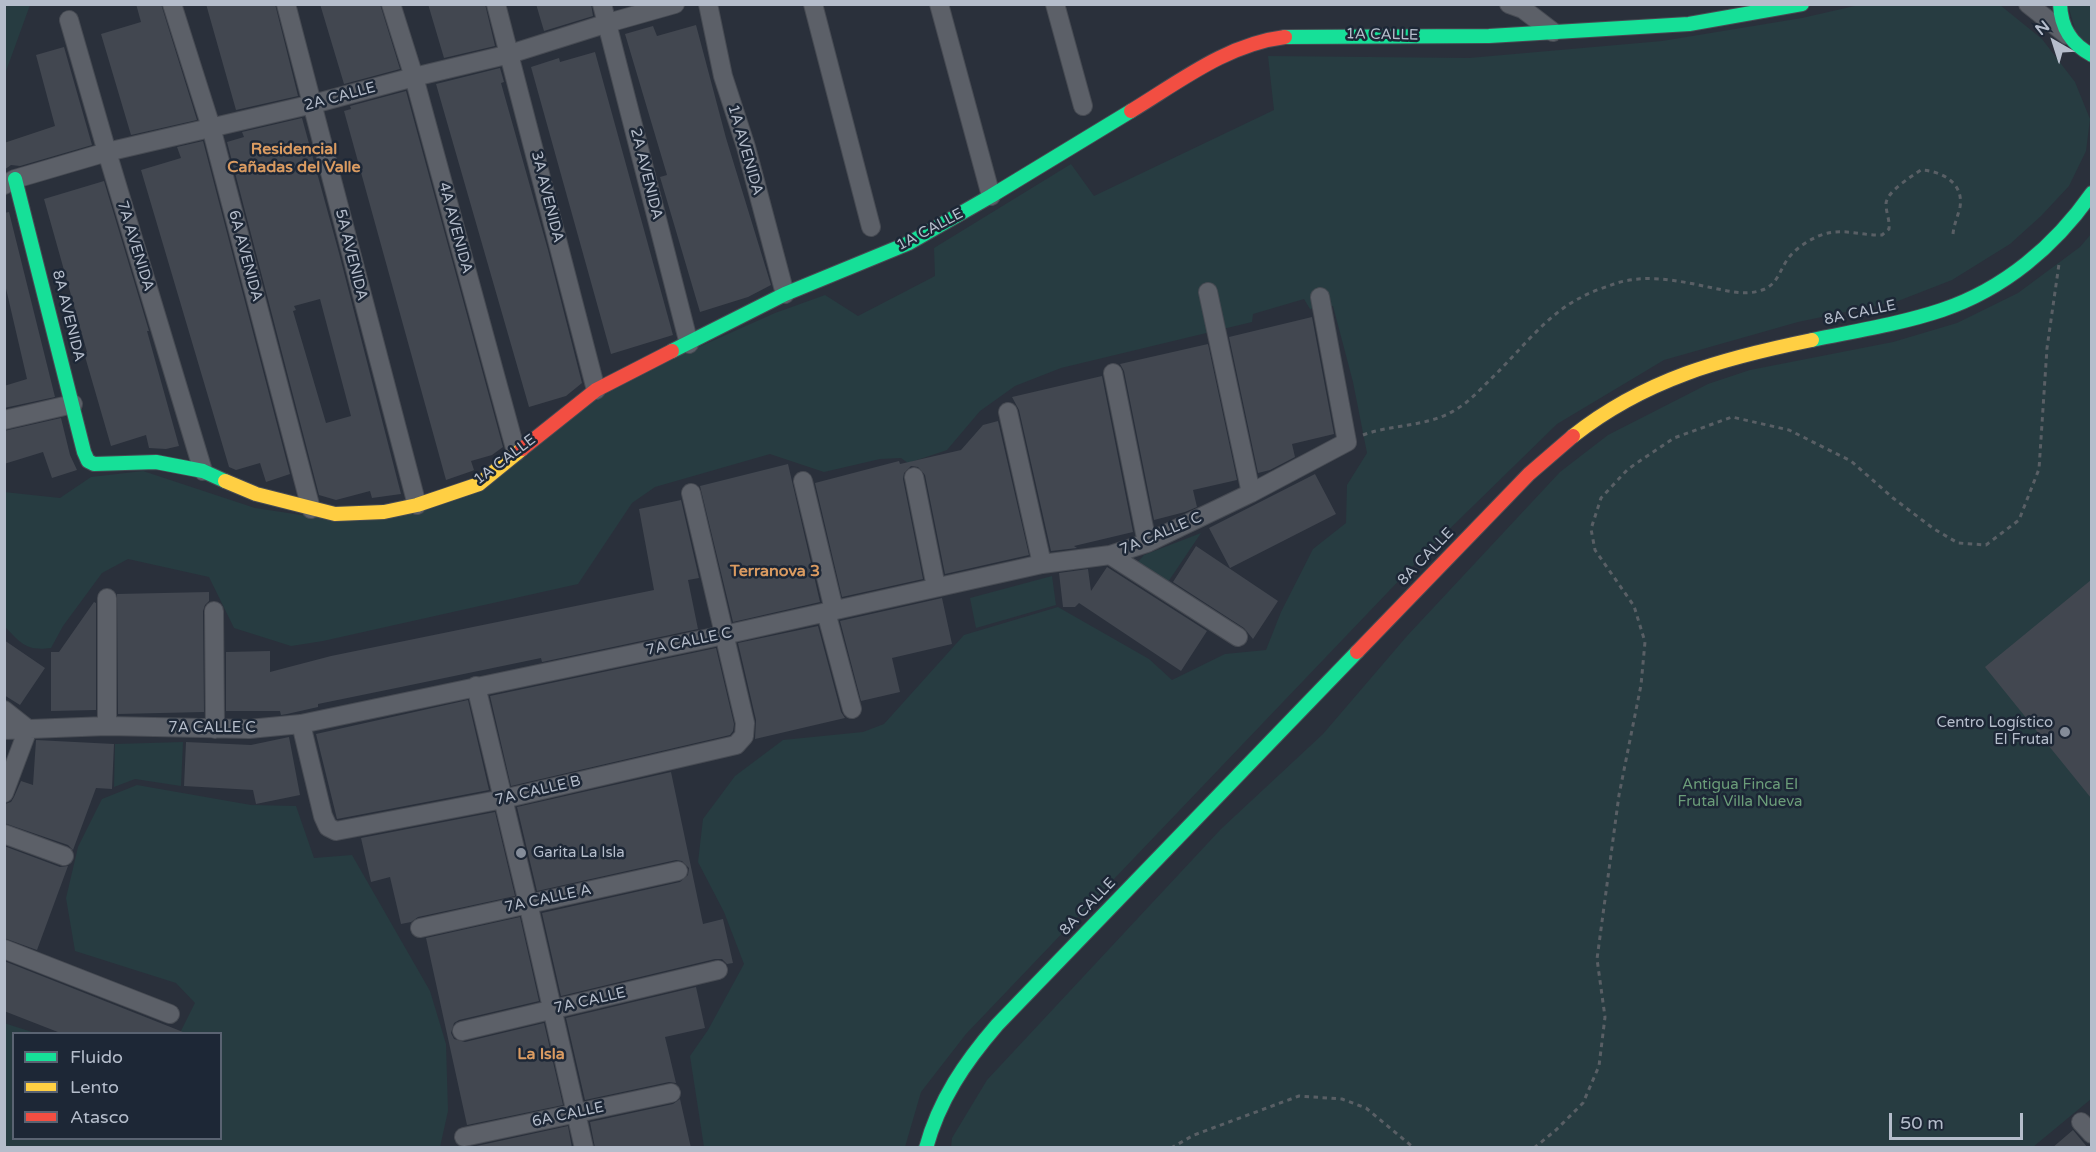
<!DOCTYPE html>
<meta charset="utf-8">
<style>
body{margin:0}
#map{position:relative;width:2096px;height:1152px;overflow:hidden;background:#2a303b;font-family:"Varela Round",sans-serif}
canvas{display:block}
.frame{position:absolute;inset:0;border:6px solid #b5bdcb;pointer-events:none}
.legend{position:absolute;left:12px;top:1032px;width:210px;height:108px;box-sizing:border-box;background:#1d2736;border:2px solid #5a6372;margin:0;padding:8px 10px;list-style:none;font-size:18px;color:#b5bdcb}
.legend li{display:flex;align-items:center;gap:12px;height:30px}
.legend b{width:30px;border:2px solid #5a6372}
.north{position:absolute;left:2024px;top:12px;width:60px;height:60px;-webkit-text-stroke:4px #1d2736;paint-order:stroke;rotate:321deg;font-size:16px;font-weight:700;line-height:24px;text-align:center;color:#b5bdcb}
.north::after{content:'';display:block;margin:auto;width:21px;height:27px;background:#b5bdcb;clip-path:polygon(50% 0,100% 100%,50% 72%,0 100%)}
.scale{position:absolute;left:1889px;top:1113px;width:134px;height:27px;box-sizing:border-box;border:3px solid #b5bdcb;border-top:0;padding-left:8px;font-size:18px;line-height:21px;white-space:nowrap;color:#b5bdcb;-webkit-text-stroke:4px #1d2736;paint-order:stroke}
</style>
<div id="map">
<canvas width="2096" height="1152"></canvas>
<div class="frame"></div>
<ul class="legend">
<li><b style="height:8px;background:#16e098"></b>Fluido</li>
<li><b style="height:8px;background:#ffcf43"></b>Lento</li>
<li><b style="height:8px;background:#f24e42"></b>Atasco</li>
</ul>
<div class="north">N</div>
<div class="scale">50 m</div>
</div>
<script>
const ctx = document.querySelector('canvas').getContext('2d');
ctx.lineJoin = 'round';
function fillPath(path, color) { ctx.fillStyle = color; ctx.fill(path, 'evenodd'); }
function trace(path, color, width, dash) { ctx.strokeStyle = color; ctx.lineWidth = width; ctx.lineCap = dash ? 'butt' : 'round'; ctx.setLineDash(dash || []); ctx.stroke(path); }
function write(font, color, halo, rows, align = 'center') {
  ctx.font = font + ' "Varela Round",sans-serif'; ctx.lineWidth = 5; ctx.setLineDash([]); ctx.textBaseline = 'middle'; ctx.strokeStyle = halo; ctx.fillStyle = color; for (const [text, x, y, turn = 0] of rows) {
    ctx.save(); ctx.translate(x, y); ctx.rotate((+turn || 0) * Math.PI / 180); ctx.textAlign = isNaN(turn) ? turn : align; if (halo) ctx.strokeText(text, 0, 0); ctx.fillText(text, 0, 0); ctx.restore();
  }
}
fillPath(new Path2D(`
 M5,4L30,5L5,74L4,5Z
 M1859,5H2000L2042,39L2075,82L2090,119L2086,151L2069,186L2041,216L2010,244L1952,280L1898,301L1798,322L1664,360L1557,424L1430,548L966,1034L921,1092L905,1147H704L690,1056L708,1030L744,964L724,912L698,862L703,819L735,776L783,740L863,732L884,724L964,635L1058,607L1149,659L1172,680L1225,654L1266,650L1281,612L1313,549L1346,523L1347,485L1367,453L1353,382L1333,306L1310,309L1304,299L1253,314L1252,322L1061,368L1015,386L980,411L947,450L908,463L901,458L880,459L824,472L770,454L655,487L632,503L578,584L323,641L291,646L234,628L209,577L128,559L102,573L63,626L51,648C26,651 22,644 5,627L4,492L60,498L91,477L143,471L255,508L321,518L434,505L587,401L645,371L775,313L825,295L858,316L935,276L934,248L1071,164L1094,196L1274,110L1268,56L1469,58L1662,41L1802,18Z
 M2068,5H2091V47L2077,36Z
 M2091,234V1099L2033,1147L951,1148L952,1138L987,1080L1221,829L1323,734L1407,636L1560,472L1608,435L1708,384L1750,370L1893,342L1957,323L2018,293L2080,247Z
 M1201,533L1168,582L1137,563L1144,555Z
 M1052,576L1056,605L976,628L970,598Z
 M183,742L181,786L135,779L114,787L115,744Z
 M137,785L251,805L296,806L314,858L352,855L430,991L446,1044L448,1111L440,1147H5L4,1023L35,1033L14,1034V1138H220V1034L180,1033L195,1003L176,983L75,951L66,898L78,847L102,799Z`), '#273c41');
fillPath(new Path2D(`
 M136,4H161L197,120L131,135L101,34L141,22Z
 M206,4H275L298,96L236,110Z
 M320,4H380L400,69L344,84Z
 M428,4H485L495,46L444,58Z
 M536,4H591L593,16L544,31Z
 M696,25L726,138L771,285L748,297L700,312L660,177L667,175L625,34L653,26L657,36Z
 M64,47L92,145L20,166L11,165L4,170V143L55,126L36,55Z
 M595,52L673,335L611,354L531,67L559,58L560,62Z
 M500,68L504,82L501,83L548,250L582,383L566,396L529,407L436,84Z
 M406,91L503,447L492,455L471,461L474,470L472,471L446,480L344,111L351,109L350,106Z
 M302,118L339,253L401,494L372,498L370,491L336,500L319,495L227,142L244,137L242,132ZM320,299L351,416L326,423L293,311L296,310L294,306Z
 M203,141L290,474L266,482L260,463L236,470L229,467L141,170L181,158L177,147Z
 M104,181L149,331H147L179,446L166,449L149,448L146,435L111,446L84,353L87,352L44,199Z
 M9,212L55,397L4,408V386L27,379L4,280V213Z
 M1312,317L1334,434L1292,444L1295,457L1270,470L1258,473L1229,337Z
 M1208,344L1237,480L1193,490L1197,507L1185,512L1154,520L1124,371L1120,364Z
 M1102,376L1133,532L1074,546L1077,548L1051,551L1019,410L1012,397Z
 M61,418L70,455L77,470L52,478L43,452L4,464V431Z
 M998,421L1029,555L945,574L925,475L918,467L911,466L904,473L903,479L923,579L842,597L815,483L899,461L900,464L961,450L983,425Z
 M788,464L820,602L733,622L700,486Z
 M1315,474L1336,514L1230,568L1209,528Z
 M681,500L699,578L688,580L698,629L542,662L541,658L401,687L318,704V707L287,714L281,715L280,711H226V652L270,651V672L331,656L654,590L639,509Z
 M1196,546L1278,601L1253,639L1244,628L1173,582Z
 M1107,567L1207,631L1181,671L1079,603L1075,607H1063L1059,573L1088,569L1091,591Z
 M2091,580V798L1985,667Z
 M209,592V601L205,605L203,611L204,712L118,714L117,594Z
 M942,598L952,644L892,658L900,692L861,701L840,621Z
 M94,602L96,603V710L51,711V652H59Z
 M818,626L841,712L845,718L755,739L756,720L738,643Z
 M4,640L45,668L20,705L4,695Z
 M716,648L734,724L733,731L730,735L511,786L490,696Z
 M468,700L489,790L337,819L316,734Z
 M289,737L300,795L256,804L253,790L184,786L186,742L251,745Z
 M36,740L114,744L112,789L96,788L73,850L68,845L4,823L5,804L11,802L14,797L21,781L33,785Z
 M671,772L703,924L723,919L733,963L727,964L722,959H715L561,996L542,913L680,882L688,875L689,868L682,861L676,860L537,891L517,807Z
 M495,812L515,896L418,917L411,922L401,924L390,877L371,882L361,838Z
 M4,846L60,867L68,866L37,950L4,938Z
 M520,917L539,1001L459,1020L454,1023L451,1033L454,1039L465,1042L544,1023L563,1105L467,1125L426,938Z
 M4,961L183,1032V1034H63L4,1011Z
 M696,987L705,1028L665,1037L676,1083L669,1082L585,1100L566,1018Z
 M680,1099L691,1148H595L590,1122L673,1104Z
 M568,1126L572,1148L472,1147Z
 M2073,1130L2088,1148H2052Z`), '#424750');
const street = new Path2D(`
 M172,4L211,127L311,509
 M286,4L417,505
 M391,4L414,77L516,452
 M496,4L596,390
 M602,4L689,344
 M708,4L723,76L746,147L785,294
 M813,4L871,227
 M939,4L991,196
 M1055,4L1083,106
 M1509,4L1523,9L1553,32
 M2028,4L2067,35
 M69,20L107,152L203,471
 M4,185L15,179L107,152L313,104L414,77L510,54L608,23L675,4
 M1208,292L1251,493
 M1113,373L1147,543
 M1008,412L1042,564
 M4,420L73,404
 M914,477L936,587
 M803,481L834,610
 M1110,555L1238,637
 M214,611L215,729
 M826,612L852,709
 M476,686L528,903L584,1148
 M4,710L28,729L4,793
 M301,724L323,816L328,827L336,831L503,799L736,745L744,736L745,723L691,493
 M107,726V598
 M4,730L107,726L249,729L301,724L724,635L1042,564L1110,555L1147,543L1251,493L1347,442L1320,297
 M4,834L64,856
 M420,928L678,871
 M4,949L170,1014
 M462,1031L718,970
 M2081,1122L2092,1134
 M464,1137L671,1093`);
const fast = new Path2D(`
 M2060,4C2061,28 2071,44 2092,55
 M1285,37L1489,36L1689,24L1802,4
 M15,179L84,452L88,461L94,464L156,462L203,471L225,481
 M1812,340C1855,331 1900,324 1942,310C2004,289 2055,246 2092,193
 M672,351L785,294L909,243L991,196L1131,111
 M926,1148C939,1100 965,1062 997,1025L1357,652`);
const slow = new Path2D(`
 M1573,436C1645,379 1724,358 1812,340
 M225,481L256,494L335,514L384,512L417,505L479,484L522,449`);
const jam = new Path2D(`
 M1131,111C1179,82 1227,44 1285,37
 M522,449L596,390L672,351
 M1357,652L1529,474L1573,436`);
trace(street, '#474b53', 20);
trace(fast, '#474b53', 16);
trace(slow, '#474b53', 16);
trace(jam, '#474b53', 16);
trace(new Path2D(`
 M1363,435C1392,424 1428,427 1455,410C1471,401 1483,386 1496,374C1520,350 1549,313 1580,298C1590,292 1603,288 1614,284C1646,273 1680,281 1713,288C1729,291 1745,296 1762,290C1777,285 1779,272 1787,260C1795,248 1814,236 1828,233C1846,229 1864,236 1882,235L1889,229C1890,220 1886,213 1886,204C1886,192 1912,176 1921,170C1942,171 1964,183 1960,207C1958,216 1954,224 1953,234
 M1171,1148L1194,1135L1299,1096L1342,1099L1366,1108L1414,1148
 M1534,1148L1556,1130L1583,1103L1599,1066L1605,1017L1597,959L1619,795L1641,685L1645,642L1634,606L1595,550L1591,529L1601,498L1628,469L1674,438L1732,417L1789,430L1851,461L1893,498L1934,529L1958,543L1986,545L2019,520L2039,469L2047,348L2059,264`), '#595f65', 3, [4.5, 4.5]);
trace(street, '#5c6068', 18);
trace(fast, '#16e098', 14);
trace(slow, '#ffcf43', 14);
trace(jam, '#f24e42', 14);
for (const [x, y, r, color] of [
 [2065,732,6,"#848c99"],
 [521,853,6,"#848c99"]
]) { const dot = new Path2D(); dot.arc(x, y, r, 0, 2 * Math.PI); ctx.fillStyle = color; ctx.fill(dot); trace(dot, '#1d2736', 2); }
write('15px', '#b5bdcb', '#1d2736', [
 ["1A CALLE",1382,35,1],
 ["2A CALLE",340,97,-15],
 ["1A AVENIDA",745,150,74],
 ["2A AVENIDA",646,174,76],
 ["3A AVENIDA",547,197,76],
 ["4A AVENIDA",455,228,75],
 ["1A CALLE",930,230,-28],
 ["7A AVENIDA",135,246,73],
 ["5A AVENIDA",351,255,76],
 ["6A AVENIDA",245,256,75],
 ["8A CALLE",1860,313,-12],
 ["8A AVENIDA",68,316,76],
 ["1A CALLE",505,460,-37],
 ["7A CALLE C",1161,534,-23],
 ["8A CALLE",1426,557,-46],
 ["7A CALLE C",689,642,-12],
 ["7A CALLE C",212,728],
 ["7A CALLE B",538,791,-13],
 ["7A CALLE A",548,899,-12],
 ["8A CALLE",1088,907,-46],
 ["7A CALLE",590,1001,-13],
 ["6A CALLE",568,1115,-12]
]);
write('15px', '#b5bdcb', '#1d2736', [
 ["Centro Logístico",2053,723],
 ["El Frutal",2053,740],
 ["Garita La Isla",533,853,"left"]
], 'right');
write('15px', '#6b9d79', '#1d2736', [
 ["Antigua Finca El",1740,785],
 ["Frutal Villa Nueva",1740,802]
]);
write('bold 16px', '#da9b61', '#1d2736', [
 ["Residencial",294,150],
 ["Cañadas del Valle",294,168],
 ["Terranova 3",775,572],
 ["La Isla",541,1055]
]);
</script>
